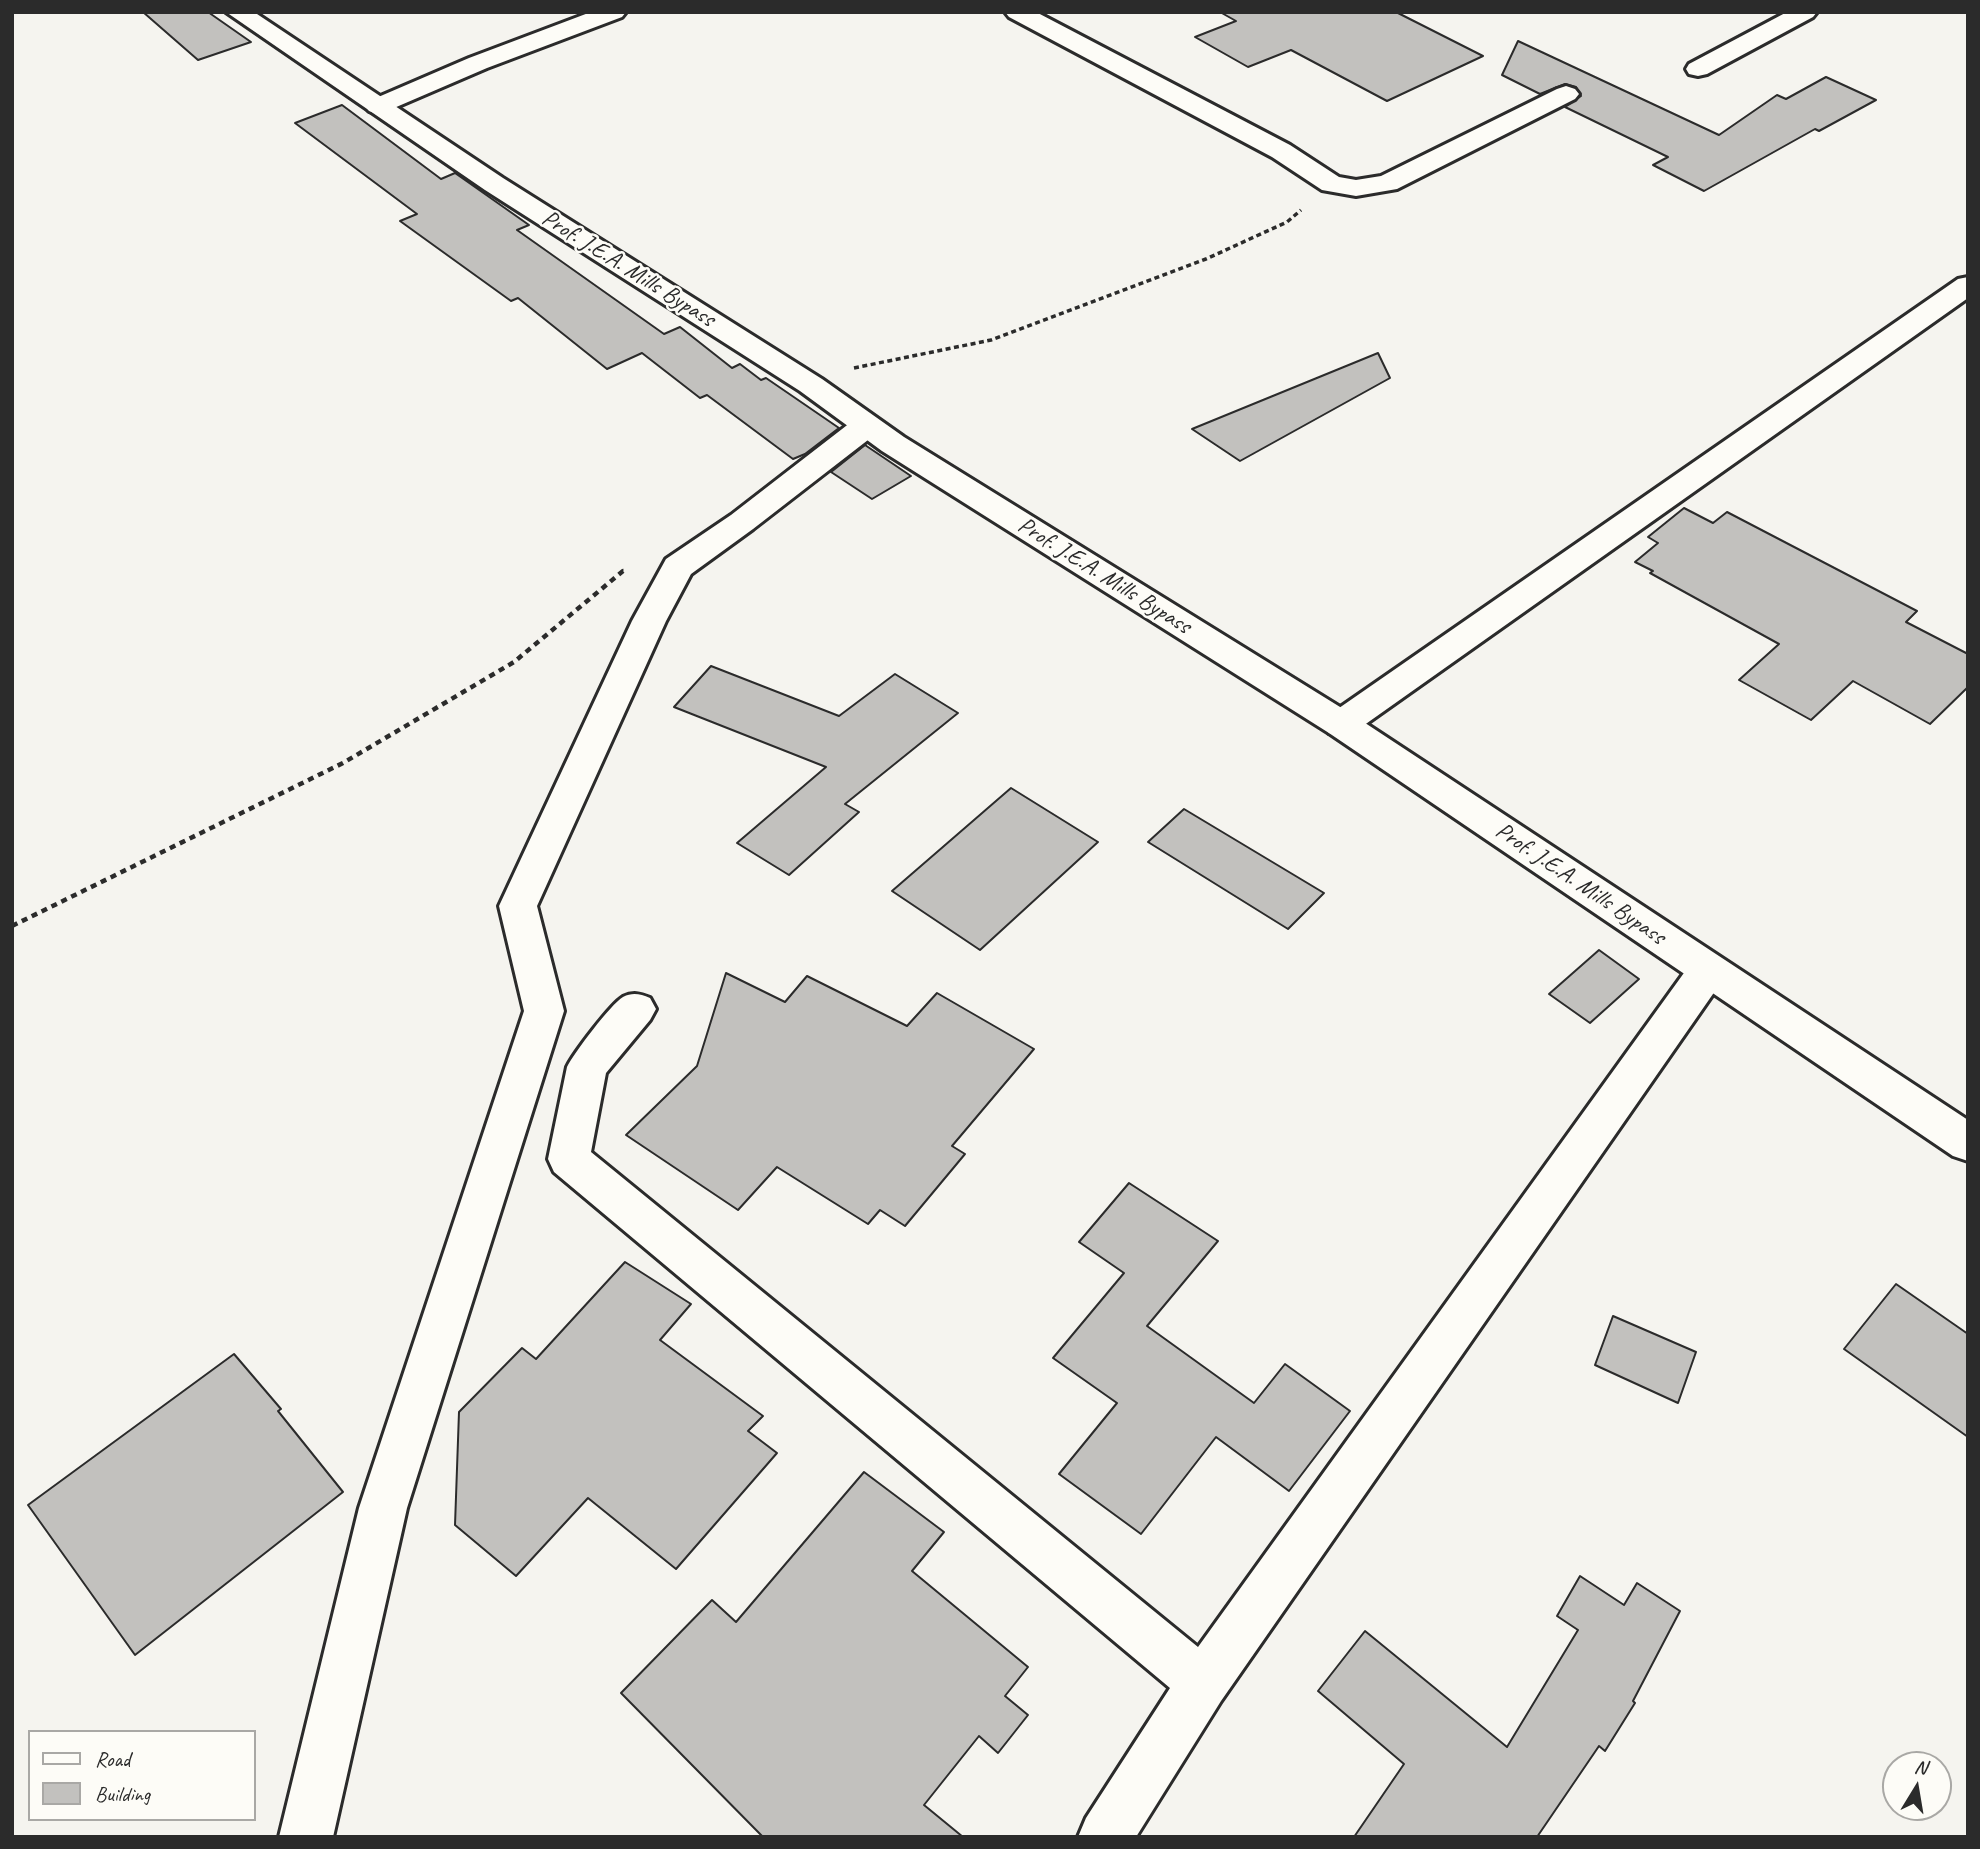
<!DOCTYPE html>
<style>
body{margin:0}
#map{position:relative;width:1980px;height:1849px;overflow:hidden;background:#f5f4ef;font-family:Caveat,sans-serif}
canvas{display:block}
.frame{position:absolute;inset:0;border:14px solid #2b2b2b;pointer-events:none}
.legend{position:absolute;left:28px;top:1730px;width:228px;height:91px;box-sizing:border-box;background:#fdfcf7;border:2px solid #a9a8a5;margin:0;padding:9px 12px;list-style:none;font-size:21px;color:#2b2b2b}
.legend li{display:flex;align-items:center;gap:14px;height:35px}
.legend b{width:35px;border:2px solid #a9a8a5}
.north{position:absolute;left:1882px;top:1751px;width:70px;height:70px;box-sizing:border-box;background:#fdfcf7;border:2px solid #a9a8a5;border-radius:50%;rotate:11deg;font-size:19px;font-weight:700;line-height:28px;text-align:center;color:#2b2b2b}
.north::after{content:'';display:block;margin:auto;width:24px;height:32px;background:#2b2b2b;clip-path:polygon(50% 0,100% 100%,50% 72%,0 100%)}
</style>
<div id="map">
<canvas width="1980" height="1849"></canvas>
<div class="frame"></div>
<ul class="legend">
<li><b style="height:9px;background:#fdfcf7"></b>Road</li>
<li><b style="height:19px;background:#c2c1be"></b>Building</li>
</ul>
<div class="north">N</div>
</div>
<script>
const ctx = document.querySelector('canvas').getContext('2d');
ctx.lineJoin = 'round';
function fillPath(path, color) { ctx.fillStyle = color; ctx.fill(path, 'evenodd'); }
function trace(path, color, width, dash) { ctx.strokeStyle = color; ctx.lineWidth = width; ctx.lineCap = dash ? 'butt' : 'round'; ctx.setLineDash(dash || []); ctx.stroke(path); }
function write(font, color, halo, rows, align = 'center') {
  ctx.font = font + ' Caveat,sans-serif'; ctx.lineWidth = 5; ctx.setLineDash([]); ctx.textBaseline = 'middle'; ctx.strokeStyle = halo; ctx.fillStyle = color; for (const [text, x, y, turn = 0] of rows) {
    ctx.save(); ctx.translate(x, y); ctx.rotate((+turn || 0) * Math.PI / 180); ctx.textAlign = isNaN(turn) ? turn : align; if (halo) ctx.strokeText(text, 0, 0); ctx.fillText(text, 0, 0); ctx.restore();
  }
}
const building = new Path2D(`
 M143,12H208L251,42L198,60Z
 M1220,12H1396L1483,56L1387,101L1291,50L1248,67L1195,37L1236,21Z
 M1518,41L1719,135L1777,95L1786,99L1826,77L1876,100L1819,131L1815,129L1704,191L1653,165L1668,157L1565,107L1581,96L1576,87L1565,84L1540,94L1502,75Z
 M342,105L441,179L455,173L465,180L529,225L517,230L664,334L680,327L732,368L740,364L761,380L766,378L839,428L805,454L793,459L707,395L700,398L642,353L607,369L518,298L511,301L400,221L417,214L295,123Z
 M1378,353L1390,378L1240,461L1192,429Z
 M865,445L911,476L872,499L831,472Z
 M1684,508L1713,523L1727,512L1917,611L1906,622L1968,654V687L1930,724L1853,681L1811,720L1739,680L1779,644L1650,573L1653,571L1635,562L1658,543L1648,537Z
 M711,666L839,716L895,674L958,713L845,804L859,812L789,875L737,843L826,767L674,707Z
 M1011,788L1098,842L980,950L892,891Z
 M1184,809L1324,893L1288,929L1148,842Z
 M1599,950L1639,979L1590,1023L1549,994Z
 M726,973L785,1002L807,976L907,1026L937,993L1034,1049L952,1146L965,1154L905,1226L880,1210L868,1224L777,1167L738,1210L626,1135L697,1066Z
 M1129,1183L1218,1241L1147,1326L1254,1403L1285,1364L1350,1411L1289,1491L1216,1437L1141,1534L1059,1474L1117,1403L1053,1358L1124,1273L1079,1242Z
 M625,1262L691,1304L660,1340L763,1416L748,1431L777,1453L676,1569L588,1498L516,1576L455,1525L459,1412L522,1348L536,1359Z
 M1896,1284L1968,1334V1437L1844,1349Z
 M1613,1316L1696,1352L1678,1403L1595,1365Z
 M234,1354L281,1409L278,1411L343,1492L135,1655L28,1505Z
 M864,1472L944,1532L912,1571L1028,1667L1005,1696L1028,1715L998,1753L979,1736L924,1805L963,1837H763L621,1693L712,1600L736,1622Z
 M1580,1576L1624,1605L1637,1583L1680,1611L1633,1701L1635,1703L1605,1751L1599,1746L1537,1837H1354L1404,1764L1318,1691L1365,1631L1507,1747L1578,1630L1557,1616Z`);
fillPath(building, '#c2c1be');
trace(building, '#2b2b2b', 2);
const minor = new Path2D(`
 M591,12H626L622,17L487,68L387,111L378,114L369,111L365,106L369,101L469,58Z
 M1005,12H1036L1290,145L1339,177L1356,180L1381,176L1557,89L1566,86L1575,89L1579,94L1575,99L1397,189L1356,196L1322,190L1272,157L1009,17Z
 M1787,12H1817L1813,17L1707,74L1698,76L1689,74L1686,69L1689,64Z
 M1968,277V298L1353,733L1341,737L1329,733L1323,724L1329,715L1958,279Z
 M866,417L877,419L881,426L877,433L753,529L691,574L666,621L537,906L564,1011L407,1508L333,1837H279L359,1508L524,1011L499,906L632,621L666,559L731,515L855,419Z
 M1708,954L1722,959L1728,970L1722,981L1221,1701L1136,1837H1078L1086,1818L1170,1688L554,1172L548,1159L567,1067C574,1053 611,1004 623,997C633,992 640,994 650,998L656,1009L650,1020L606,1073L591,1152L1198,1647L1694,959Z`);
const tertiary = new Path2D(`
 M226,12H254L503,178L822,379L904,437L1353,715L1968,1120V1161L1953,1156L1329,733L882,451L800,391L485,190Z`);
trace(minor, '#2b2b2b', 6);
trace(tertiary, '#2b2b2b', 6);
trace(new Path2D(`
 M854,368L991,340L1206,259L1287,222L1301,210`), '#2b2b2b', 3.5, [5, 3.5]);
trace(new Path2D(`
 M12,926L343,763L514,662L623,571H628`), '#2b2b2b', 4.5, [6, 5]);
fillPath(minor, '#fdfcf7');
fillPath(tertiary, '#fdfcf7');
write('24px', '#2b2b2b', '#fdfcf7', [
 ["Prof. J.E.A. Mills Bypass",628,269,32],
 ["Prof. J.E.A. Mills Bypass",1104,576,32],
 ["Prof. J.E.A. Mills Bypass",1580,884,34]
]);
</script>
